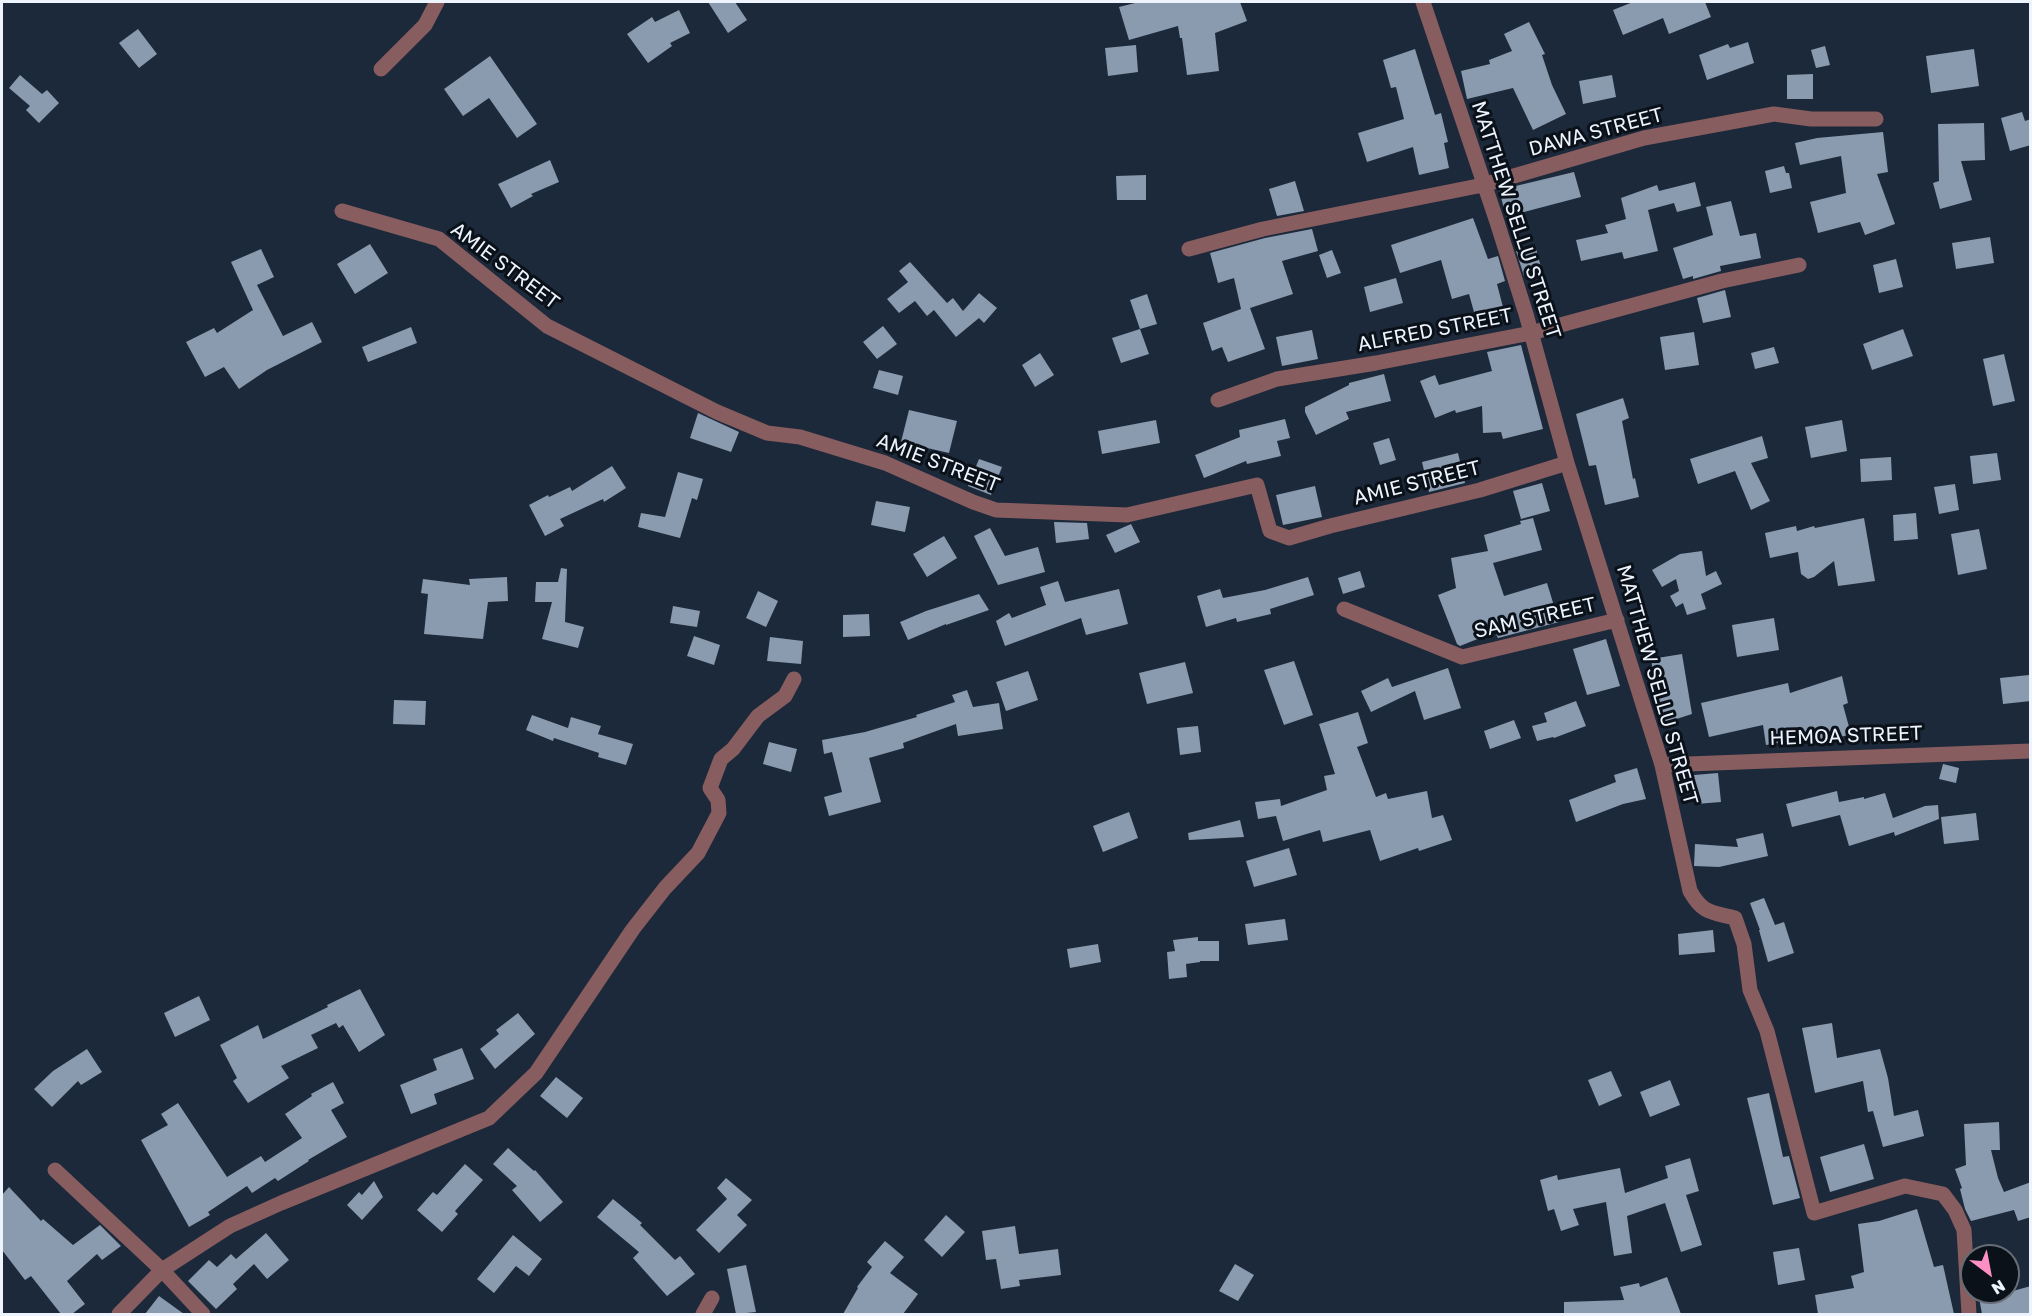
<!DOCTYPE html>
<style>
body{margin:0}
#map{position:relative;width:2032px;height:1316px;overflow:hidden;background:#1c293a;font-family:"Golos Text",sans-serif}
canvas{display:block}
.frame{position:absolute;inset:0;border:3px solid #edf4fe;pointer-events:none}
.north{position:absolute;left:1960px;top:1244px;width:60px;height:60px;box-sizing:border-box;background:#0b1119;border:2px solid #656c75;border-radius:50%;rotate:148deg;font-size:16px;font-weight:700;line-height:24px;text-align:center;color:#edf4fe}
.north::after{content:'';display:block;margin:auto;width:21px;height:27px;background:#fc8fc3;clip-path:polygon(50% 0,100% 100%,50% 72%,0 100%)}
</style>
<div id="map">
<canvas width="2032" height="1316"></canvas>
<div class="frame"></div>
<div class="north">N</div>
</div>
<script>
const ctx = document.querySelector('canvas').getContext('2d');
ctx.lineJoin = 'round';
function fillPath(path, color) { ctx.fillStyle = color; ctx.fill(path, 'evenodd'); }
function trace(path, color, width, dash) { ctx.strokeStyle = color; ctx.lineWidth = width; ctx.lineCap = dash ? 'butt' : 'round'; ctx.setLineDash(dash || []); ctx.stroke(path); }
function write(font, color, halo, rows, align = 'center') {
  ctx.font = font + ' "Golos Text",sans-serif'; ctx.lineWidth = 6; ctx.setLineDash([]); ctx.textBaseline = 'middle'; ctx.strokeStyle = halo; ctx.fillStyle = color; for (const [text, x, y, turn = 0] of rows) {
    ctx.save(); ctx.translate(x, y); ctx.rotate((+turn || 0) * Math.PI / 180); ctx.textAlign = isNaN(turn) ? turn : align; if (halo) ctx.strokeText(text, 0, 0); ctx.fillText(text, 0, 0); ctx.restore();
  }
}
fillPath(new Path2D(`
 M708,2H735L747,20L728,33Z
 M1139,2H1240L1247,21L1215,33L1219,71L1187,75L1182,38H1180L1178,26L1129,40L1119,7Z
 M1633,2H1705L1711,17L1669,34L1663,18L1623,35L1613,10Z
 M679,10L690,33L670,43L672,46L648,63L627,34L652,17L655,22Z
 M1529,22L1545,54L1542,55L1552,85L1566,114L1533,130L1513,88L1467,99L1461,71L1490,64L1489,60L1512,51L1504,34Z
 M138,29L157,54L139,68L119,43Z
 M1748,42L1754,63L1707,80L1699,55L1728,44L1730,48Z
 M1136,45L1138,72L1108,76L1105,48Z
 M1825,46L1830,65L1816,68L1811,50Z
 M1415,49L1435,115L1441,113L1448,142L1444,143L1449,168L1419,175L1413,147L1367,162L1358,133L1404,119L1396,87L1391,88L1383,60Z
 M1974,49L1979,86L1931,93L1926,56Z
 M490,56L537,124L517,138L489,98L463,116L444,89Z
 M1813,74V99H1787V75Z
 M20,75L42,94L47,90L59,103L39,123L26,110L30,106L9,88Z
 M1612,75L1616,97L1583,104L1579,81Z
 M2022,112L2025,121L2031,119V145L2010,151L2001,118Z
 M1984,123L1985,160L1961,161L1972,200L1940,209L1933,183L1939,181L1938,124Z
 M1883,132L1888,172L1877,174L1895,224L1865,235L1860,222L1818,233L1810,202L1846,193L1841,156L1800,165L1795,143L1817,138Z
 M550,160L559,182L531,194L533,196L511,208L498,184Z
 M1784,166L1786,173H1789L1792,188L1770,193L1765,171Z
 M1574,172L1581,197L1524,212L1526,220L1508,223L1499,190Z
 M1146,175V200H1117L1116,176Z
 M1295,181L1304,211L1277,216L1269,189Z
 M1695,182L1701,206L1677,212L1674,203L1648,210L1658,251L1624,259L1622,252L1581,261L1576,240L1608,233L1605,225L1626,219L1621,198L1657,185L1659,191Z
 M1731,201L1740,236L1756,233L1761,258L1720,266L1721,271L1693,279V276L1683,279L1673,248L1713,235L1706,207Z
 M1473,218L1488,259L1498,256L1505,281L1497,284L1505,315L1477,323L1469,294L1452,299L1441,260L1400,273L1391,245Z
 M1312,229L1318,251L1282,261L1293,294L1250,308L1265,349L1228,362L1222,347L1212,351L1203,323L1241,309L1234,278L1218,283L1210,253L1265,238Z
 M1990,237L1994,263L1956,269L1952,243Z
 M370,244L388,273L355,294L337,264Z
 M1535,245L1542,271L1524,276L1516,251Z
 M261,249L274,277L257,285L283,336L312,322L322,342L267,370L239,389L224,367L205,377L186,342L214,328L217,333L253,310L231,262Z
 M1332,250L1341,273L1327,278L1319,255Z
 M1896,259L1903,287L1879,293L1873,265Z
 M910,262L947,303L953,298L963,311L979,293L997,308L984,323L979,318L956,337L934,310L927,316L915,301L899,313L887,299L908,282L899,271Z
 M1396,278L1403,303L1370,312L1364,287Z
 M1725,290L1731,317L1703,323L1697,298Z
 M1147,294L1157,324L1140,329L1130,300Z
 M883,326L897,344L877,359L863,342Z
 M411,327L417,343L368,362L362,347Z
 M1140,329L1149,354L1121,363L1112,338Z
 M1903,329L1913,356L1872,370L1863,344Z
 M1312,330L1318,359L1282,366L1276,337Z
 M1694,332L1699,365L1665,370L1660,337Z
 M1521,345L1543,429L1503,439L1501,432L1483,433L1482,406L1456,413L1455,410L1435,418L1420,381L1435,375L1439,385L1492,371L1487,352Z
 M1774,347L1779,363L1755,369L1751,353Z
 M1040,353L1054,375L1035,387L1022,365Z
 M2004,354L2015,401L1993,406L1983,359Z
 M879,370L903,376L898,395L873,388Z
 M1384,374L1391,401L1346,412L1349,419L1316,435L1305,412V407L1349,385V383Z
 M1623,398L1629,418L1622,421L1633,479L1635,478L1639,497L1605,505L1596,465L1589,466L1576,414Z
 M909,410L957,421L949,453L901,442Z
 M698,413L739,432L731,452L690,438Z
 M1285,419L1290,438L1277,441L1281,456L1247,464L1246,461L1204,478L1195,455L1240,437L1239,430Z
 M1156,420L1160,443L1102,454L1098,431Z
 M1842,420L1847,451L1811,458L1805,427Z
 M1762,436L1768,458L1751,463L1770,501L1751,510L1735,471L1698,484L1690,459Z
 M1389,438L1396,460L1380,465L1373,443Z
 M1458,453L1465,483L1429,492L1422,462Z
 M1997,453L2001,480L1973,484L1970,456Z
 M1891,457L1892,480L1861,482L1860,459Z
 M979,459L1002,467L991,495L968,486Z
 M612,466L626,488L604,502L603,499L560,519L564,526L545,536L529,505L548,495L549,497L570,487L572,491Z
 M678,472L703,479L697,500L692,498L680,538L638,527L641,513L665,517Z
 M1542,483L1550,511L1521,519L1513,491Z
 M1955,484L1959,510L1939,514L1934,487Z
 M1315,486L1322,517L1283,525L1276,495Z
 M876,501L910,507L905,532L871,525Z
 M1916,513L1918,539L1894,541L1893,515Z
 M1533,518L1542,550L1493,563L1504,596L1547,583L1559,622L1498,638L1495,632L1460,646L1457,644L1438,595L1456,588L1451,558L1488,551L1484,535L1521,524L1520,521Z
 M1864,518L1875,581L1838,586L1834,561L1814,577L1808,579L1801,574L1798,552L1770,558L1765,533L1796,526L1797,531L1814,526L1815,528Z
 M1054,522L1087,523L1089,539L1056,543Z
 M1131,524L1140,542L1115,553L1106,535Z
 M990,528L1005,556L1038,547L1045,572L998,585L974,536Z
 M1979,529L1987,569L1958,575L1951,534Z
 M944,536L957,558L927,577L913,554Z
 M1702,551L1706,576L1716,571L1722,584L1701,594L1706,609L1687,615L1683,603L1676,607L1670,596L1679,591L1676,579L1662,587L1652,570L1680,554Z
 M561,568L567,569L565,622L584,627L578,648L542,639L552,602H535L536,582H558Z
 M1360,571L1365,587L1343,594L1338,578Z
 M507,577L508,601L488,602L483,639L424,634L428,594L421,593L423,579L470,585L469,579Z
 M1308,577L1314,595L1270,609L1271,614L1237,622L1236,618L1206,627L1197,596L1220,589L1223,598L1265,590Z
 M1058,581L1065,602L1119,589L1128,624L1086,635L1081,618L1005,646L996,621L1009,613L1012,618L1046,605L1040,587Z
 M758,591L778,601L766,627L746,618Z
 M979,594L989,610L946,625V624L908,640L900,622L926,611Z
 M673,606L700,611L697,627L670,623Z
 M869,614L870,636L843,637V615Z
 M1774,618L1779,650L1737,657L1732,625Z
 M694,636L720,645L714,665L687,656Z
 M770,637L803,641L801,664L767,661Z
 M1606,639L1620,686L1587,695L1573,649Z
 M1682,654L1692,714L1661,724L1652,697L1657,695L1651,659Z
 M1294,661L1313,715L1284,725L1264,670Z
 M1185,662L1193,693L1147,704L1139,673Z
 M1448,668L1461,708L1424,720L1415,691L1371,712L1361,691L1388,678L1392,687Z
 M1028,671L1038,700L1006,711L996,682Z
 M2029,675L2031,701L2003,704L2000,678Z
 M1842,676L1848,703L1843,705L1851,734L1816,744L1814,737L1766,745L1763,725L1709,737L1701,703L1788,683L1790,693Z
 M967,690L973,707L999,703L1003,729L958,736L956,724L903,743L904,748L869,758L881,802L829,816L824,797L842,792L832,752L824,754L822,740L865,732L917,717L916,715L955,702L952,695Z
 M394,700L426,701L425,725L393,724Z
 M1576,701L1586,726L1554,738L1553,737L1537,741L1532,726L1547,722L1544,713Z
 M1358,712L1368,743L1357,747L1376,797L1386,793L1388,799L1427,791L1432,818L1443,815L1452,840L1419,851L1418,848L1380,861L1370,830L1323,842L1320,830L1283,841L1276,816L1258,819L1255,802L1280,799L1281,806L1327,790L1324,776L1335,774L1319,724Z
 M532,715L568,728L571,717L601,726L598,734L633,744L626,765L598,757L599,753L554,738L553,741L526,730Z
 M1514,720L1521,738L1490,749L1484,731Z
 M1198,726L1201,752L1180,755L1177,728Z
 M769,742L797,749L791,772L763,764Z
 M1943,764L1959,768L1956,783L1939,779Z
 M1637,768L1646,799L1623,804L1576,822L1569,800L1616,782L1614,775Z
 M1718,773L1721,802L1696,804L1694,775Z
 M1837,791L1839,802L1864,797V799L1885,793L1893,818L1925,806L1938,805L1939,819L1895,836L1894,832L1849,846L1840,815L1792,827L1786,804Z
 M1129,812L1138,838L1103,852L1093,826Z
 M1976,813L1979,840L1944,844L1941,817Z
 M1240,820L1244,837L1189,840L1188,833Z
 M1763,833L1768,856L1719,867L1694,866L1695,844L1738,847L1736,839Z
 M1289,848L1297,875L1254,887L1246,861Z
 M1764,898L1775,925L1784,922L1794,953L1768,962L1759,930H1760L1750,903Z
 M1285,919L1288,940L1248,945L1245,924Z
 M1713,930L1715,952L1679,955L1678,934Z
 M1198,937V941H1219V961H1200V962L1186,964L1187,977L1169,979L1167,952L1175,951L1173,940Z
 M1098,944L1101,962L1070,968L1067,949Z
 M360,989L385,1035L359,1052L343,1025L339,1028L336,1023L311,1035L318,1048L281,1066L289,1078L248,1103L233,1081L237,1078L220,1045L258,1025L263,1039L328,1007L327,1005Z
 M199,996L210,1020L175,1037L164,1013Z
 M518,1013L535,1034L495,1069L480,1049L499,1034L496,1030Z
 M1832,1023L1837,1058L1880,1049L1888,1078L1894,1116L1918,1110L1924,1136L1883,1147L1873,1111L1868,1112L1863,1081L1815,1093L1802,1028Z
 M462,1048L474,1079L434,1094L437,1104L411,1114L400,1085L437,1070L433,1059Z
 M87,1049L102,1072L81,1085L78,1081L52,1107L34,1089L53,1071Z
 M1611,1071L1622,1096L1599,1106L1588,1080Z
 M556,1077L583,1098L567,1118L540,1096Z
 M1670,1080L1680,1105L1650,1117L1640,1092Z
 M333,1082L344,1103L331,1110L347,1137L308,1160L309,1161L278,1181L275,1178L252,1193L247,1186L208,1212L210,1215L189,1227L141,1140L168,1125L161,1114L178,1103L227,1177L261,1156L265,1162L302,1138L285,1114L312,1096L311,1094Z
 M1769,1093L1783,1157L1789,1156L1800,1198L1773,1205L1747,1098Z
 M1999,1122L2000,1150H1991L1998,1178L2004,1192L2031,1182V1217L2018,1221L2014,1210L1971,1221L1965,1209L1960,1189L1962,1188L1955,1169L1966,1165L1964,1124Z
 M1864,1144L1874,1179L1830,1192L1820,1157Z
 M508,1148L534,1171L535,1170L563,1202L540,1222L512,1190L517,1186L493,1164Z
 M1690,1158L1699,1191L1686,1195L1702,1245L1681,1252L1665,1203L1627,1216L1632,1253L1614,1256L1606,1202L1573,1209L1579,1225L1561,1231L1554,1209L1548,1211L1540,1180L1557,1175L1558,1180L1620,1168L1625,1193L1668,1178L1665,1166Z
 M465,1164L483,1180L455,1211L458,1214L442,1232L417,1210L433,1192L437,1195Z
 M726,1178L752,1200L737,1215L747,1225L719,1253L696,1230L727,1199L717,1188Z
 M374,1181L383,1197L362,1220L347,1205L359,1192L362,1195Z
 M9,1187L41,1221L43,1219L73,1245L100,1225L121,1246L102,1260L97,1254L67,1281L85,1304L72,1314H61L31,1276L25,1280L2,1250V1195Z
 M613,1199L642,1223L640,1225L675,1260L680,1256L695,1274L667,1296L633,1258L639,1252L597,1217Z
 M1917,1209L1934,1267L1943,1265L1954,1314H1818L1815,1295L1854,1288L1851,1276L1864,1272L1858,1224L1879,1221Z
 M946,1215L965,1232L942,1257L924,1240Z
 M1015,1226L1019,1254L1058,1249L1061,1275L1019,1280L1020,1286L1001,1289L996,1259L986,1260L982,1231Z
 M266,1233L289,1260L267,1279L254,1264L233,1284L237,1289L216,1309L188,1281L209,1260L217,1267L231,1254L236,1259Z
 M513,1235L542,1259L529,1276L516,1266L494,1293L477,1279Z
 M885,1241L904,1257L890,1273L918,1294L903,1314H843L858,1288L857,1287L872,1267L867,1262Z
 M1799,1248L1805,1280L1778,1285L1773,1252Z
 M1235,1264L1254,1275L1238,1301L1219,1291Z
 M746,1265L756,1312L736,1314L727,1269Z
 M1667,1277L1681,1314H1564V1302L1624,1300L1620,1287L1639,1283L1640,1287Z
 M2031,1286V1314H1982L1978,1292H2009Z
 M159,1296L184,1314H145Z`), '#8a9aaf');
trace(new Path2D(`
 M1423,2L1497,222L1526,314L1567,463L1662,765L1690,891C1703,914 1711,912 1735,918L1744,944L1750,990L1767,1031L1814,1213L1905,1186L1943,1194L1955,1210L1964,1230L1969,1314
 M381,69L425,25L437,2
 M342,211L439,239L547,326L717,412L767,433L800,437L885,463L973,502L996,510L1127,515L1257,485L1270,531L1289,538L1330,526L1480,490L1567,463
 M1189,249L1263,229L1483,185L1644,138L1774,114L1811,119H1876
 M1218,400L1277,379L1376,363L1531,333L1722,281L1799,265
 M1344,609L1462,657L1617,620
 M1662,765L2030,751
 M55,1170L162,1270L203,1314
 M119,1314L162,1270L230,1226L281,1203L489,1118L536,1073L633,929L665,888L698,853L719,813L718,800L710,788L721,759L733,749L758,716L785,696L794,679
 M703,1314L712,1298`), '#885d5f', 15);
write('20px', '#edf4fe', '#0b1119', [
 ["DAWA STREET",1596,132,-15],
 ["MATTHEW SELLU STREET",1516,220,72],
 ["AMIE STREET",505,266,37],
 ["ALFRED STREET",1435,330,-11],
 ["AMIE STREET",938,463,21],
 ["AMIE STREET",1417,483,-14],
 ["SAM STREET",1535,618,-13],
 ["MATTHEW SELLU STREET",1657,685,74],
 ["HEMOA STREET",1846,736,-2]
]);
</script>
